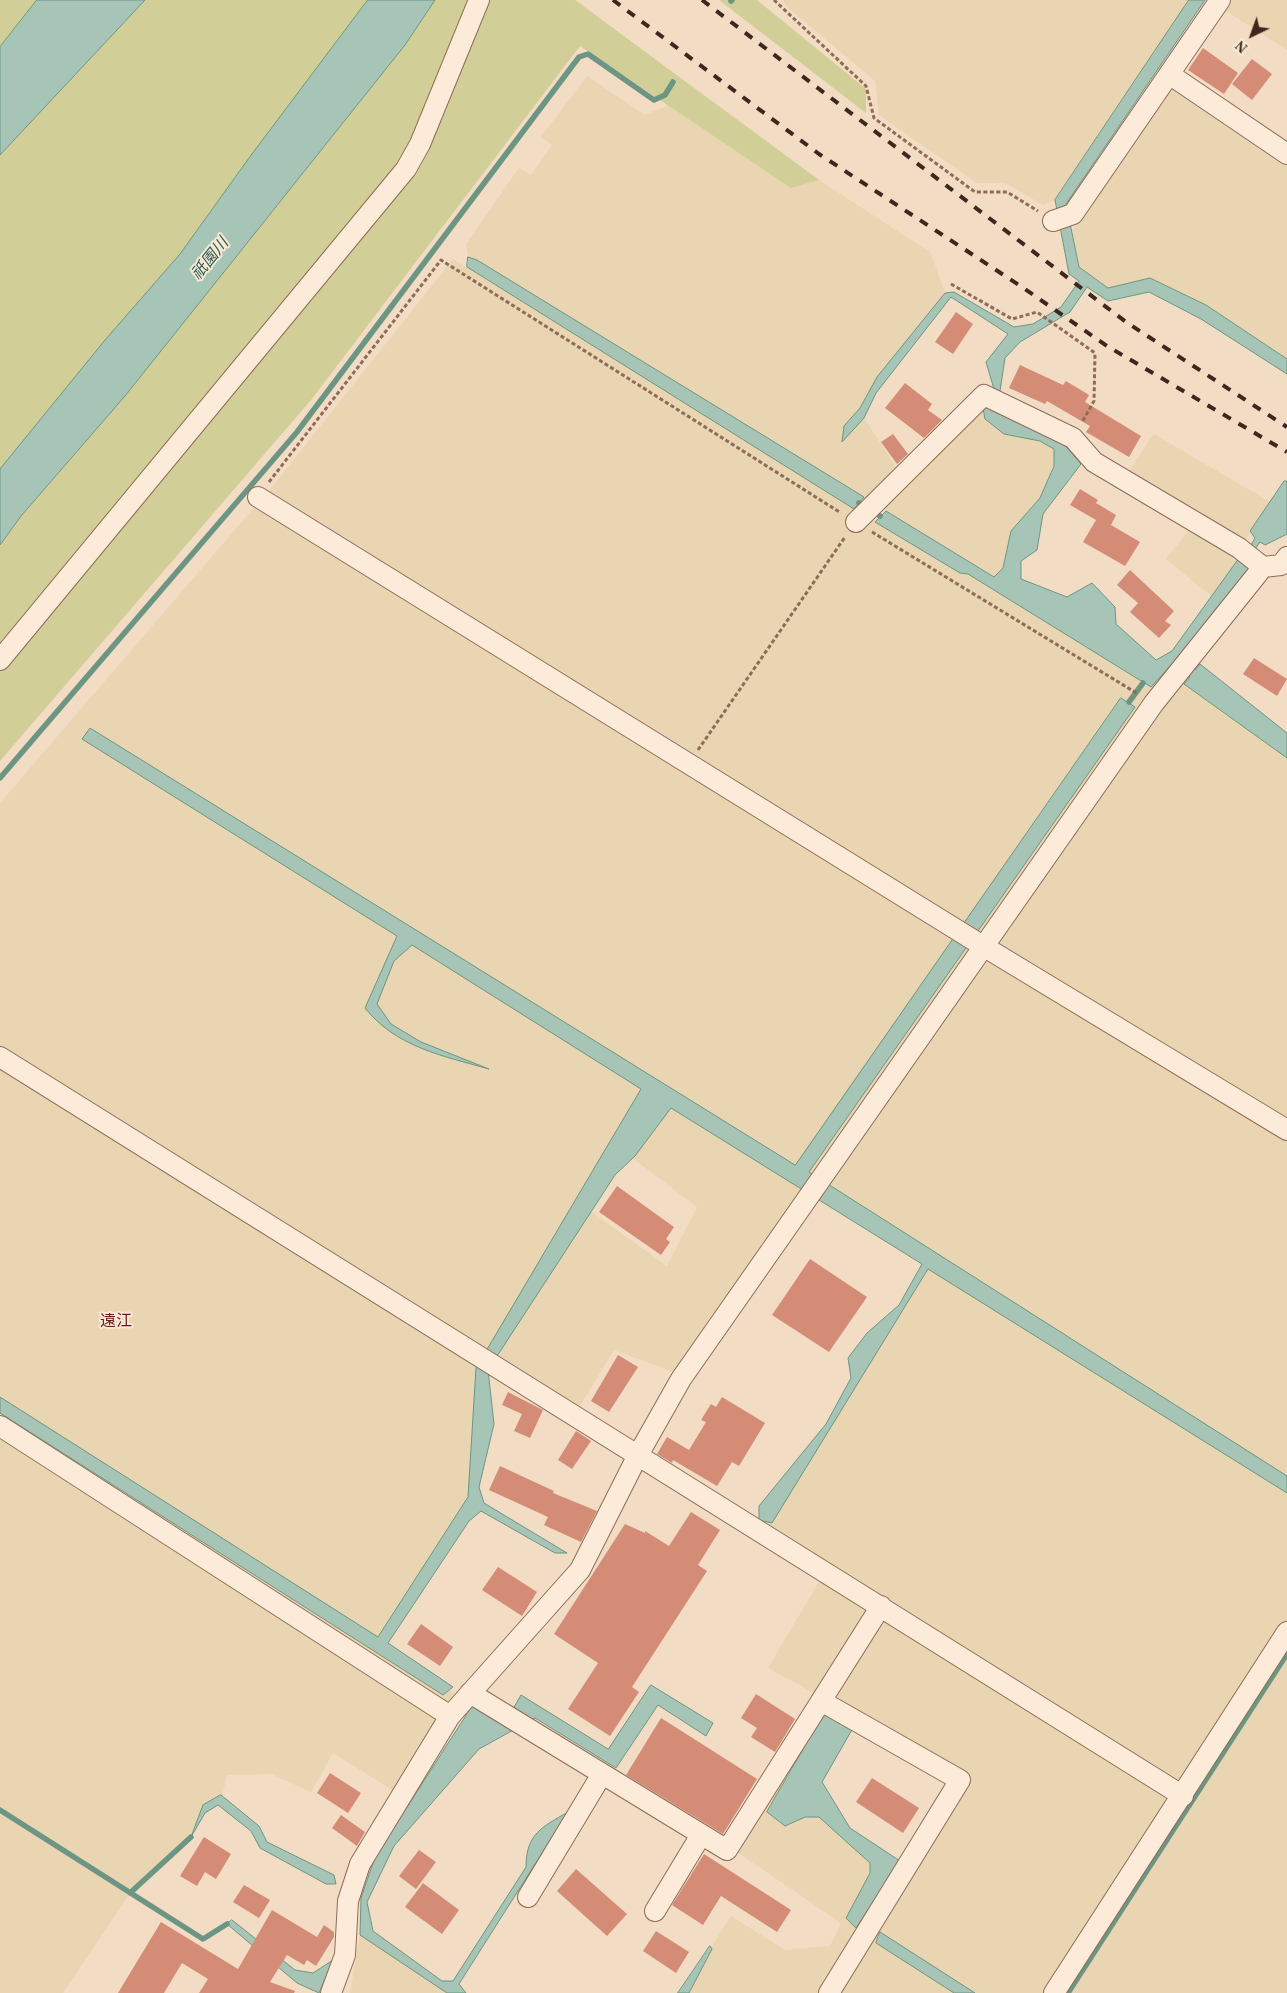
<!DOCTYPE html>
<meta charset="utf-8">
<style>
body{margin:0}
#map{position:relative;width:1287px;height:1993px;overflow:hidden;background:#f2dcc4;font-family:Georgia,serif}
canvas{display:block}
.north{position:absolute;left:1227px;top:10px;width:50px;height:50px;-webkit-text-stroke:4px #f9e8d5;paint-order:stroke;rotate:222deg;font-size:14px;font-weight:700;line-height:20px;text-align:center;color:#3e271e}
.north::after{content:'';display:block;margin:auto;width:18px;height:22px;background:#3e271e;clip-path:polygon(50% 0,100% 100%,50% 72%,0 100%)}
</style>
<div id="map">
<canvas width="1287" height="1993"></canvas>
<div class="north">N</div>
</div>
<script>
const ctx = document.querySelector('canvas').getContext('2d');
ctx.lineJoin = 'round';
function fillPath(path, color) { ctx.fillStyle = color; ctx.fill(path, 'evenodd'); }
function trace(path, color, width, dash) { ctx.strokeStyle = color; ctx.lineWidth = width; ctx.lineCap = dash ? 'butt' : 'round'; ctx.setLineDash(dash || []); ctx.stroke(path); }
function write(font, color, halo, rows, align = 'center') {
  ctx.font = font + ' Georgia,"Noto Sans JP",serif'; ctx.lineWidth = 4; ctx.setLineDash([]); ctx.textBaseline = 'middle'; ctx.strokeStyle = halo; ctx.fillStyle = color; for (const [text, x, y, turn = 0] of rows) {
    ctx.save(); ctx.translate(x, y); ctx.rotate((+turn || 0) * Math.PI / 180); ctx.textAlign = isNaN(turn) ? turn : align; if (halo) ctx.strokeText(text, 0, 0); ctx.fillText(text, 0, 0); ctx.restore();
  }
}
fillPath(new Path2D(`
 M783,0H1189L1055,200L1043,205L1005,183H977L879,115L875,81L786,6Z
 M1233,0H1287V50L1226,11Z
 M587,76L645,115L669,105L791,188L819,180L931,253L945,293L860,407L864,418L905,481L983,408L1004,434L1040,441L1054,448V465L1040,498L1011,531L1003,568L994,577L477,260L468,257L466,244L519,168L531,175L552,145L541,137Z
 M1170,87L1250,137L1287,165V359L1206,305L1150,278L1109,288L1079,267L1072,231Z
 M453,259L854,509L960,573L968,574L1151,687L1171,664L1190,677L1185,684L1287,758V1993H682L731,1916L785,1950L830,1946L841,1923L734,1850L780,1775L896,1876L959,1772L768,1668L827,1568L765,1527L928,1259L808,1183L673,1372L614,1350L577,1411L495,1354L482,1376L473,1504L381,1644L455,1694L394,1791L333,1753L311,1792L271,1774L227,1775L221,1801L204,1810L191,1837L130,1893L63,1993H0V803L276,482ZM622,1150L697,1207L667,1266L585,1207Z
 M1154,434L1270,502L1250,531L1239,558L1211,596L1166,559L1203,513L1129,471Z
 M360,1935L447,1993H350Z`), '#e9d5b1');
fillPath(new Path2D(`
 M0,0H37L0,47Z
 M145,0H368L249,158L180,254L105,340L0,469V155Z
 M435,0H575L819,180L791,188L580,46L311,400L0,761V545L21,516L125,396L405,45Z
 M719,0H757L866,89V113Z`), '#d2ce97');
const water = new Path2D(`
 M37,0H145L0,155V47Z
 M368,0H435L405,45L125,396L21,516L0,545V469L105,340L180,254L249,158Z
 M1189,0H1205L1066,204L1079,267L1108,288L1150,278L1206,305L1287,359V374L1201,319L1149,292L1108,301L1087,287L1070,312L1020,342L1005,358L1000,391L994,389L986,362L1008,334L951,297L876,393L864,418L842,442L844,426L860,408L877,377L945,293L954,292L1014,327L1033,324L1061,307L1079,281L1069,274L1055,200Z
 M468,257L477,260L864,497L854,509L467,267Z
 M993,404L1057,436L1081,464L1043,514L1037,550L1021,561V579L1067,597L1092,583L1115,607L1116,624L1156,660L1172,651L1239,558L1243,559L1255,538L1250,531L1284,481H1287V534L1265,545L1260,542L1246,562L1251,565L1180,657L1195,670L1200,664L1287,733V758L1184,684L1190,677L1172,664L1151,687L968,574L960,573L875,522L886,511L994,577L1003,568L1011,531L1040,498L1054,466V449L1040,441L1004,434L985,419L983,408Z
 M1121,698L1135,707L809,1172L1287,1476V1493L928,1269L772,1523L759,1520V1506L826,1424L851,1378L848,1358L867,1333L899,1305L922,1264L671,1108L635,1156L615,1175L488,1370L494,1424L479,1487L484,1503L567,1553H555L481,1511L469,1521L388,1643L453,1687L443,1695L0,1413V1397L378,1637L468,1497L476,1368L641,1089L412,945L394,961L377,1004L391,1024L421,1042L489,1069C443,1056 396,1047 365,1008L397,936L82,739L90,728L795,1165Z
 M651,1685L713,1723L706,1736L658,1705L616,1768L535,1718L479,1749L394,1846L367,1902L373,1931L442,1981H453L526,1867C526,1834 542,1827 568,1812L459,1984L466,1993H447L360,1935L361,1898L375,1857L472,1706L496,1721L513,1709L521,1695L608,1749Z
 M824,1714L853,1728L822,1782L850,1828L900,1861L856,1928L846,1918L870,1873V1863L819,1817H805L785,1826L767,1812Z
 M221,1795L259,1826L267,1842L334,1875L336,1884H326L260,1848L251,1831L218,1805L205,1813L191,1837L203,1805Z
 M232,1920L295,1970L313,1973L333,1960L319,1993L297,1983L227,1924Z
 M880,1932L975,1993H954L876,1943Z
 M710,1946L712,1949L689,1993H678Z`);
fillPath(water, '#a6c5b6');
trace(water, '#6c9583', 1);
trace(new Path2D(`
 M731,1L732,0
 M859,503L880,516
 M1129,702L1143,683
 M0,778L297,432L579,57L588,54L654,100L665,95L673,82
 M0,1810L203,1939L227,1924
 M130,1893L191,1837
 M1068,1993L1287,1654`), '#6c9583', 5.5);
fillPath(new Path2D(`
 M1203,48L1238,73L1224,94L1188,70Z
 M1252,59L1272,74L1252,100L1232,84Z
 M956,312L973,324L953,354L935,342Z
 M1020,365L1063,385L1066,381L1089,395L1085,402L1141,436L1129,457L1086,432L1090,426L1047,401L1045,404L1009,388Z
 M905,383L932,404L928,410L942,420L924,438L885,408Z
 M893,434L908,454L897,464L881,442Z
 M1080,489L1098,500L1096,503L1116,515L1111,525L1140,542L1125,566L1083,542L1096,520L1070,505Z
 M1130,570L1174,611L1165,621L1171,625L1159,638L1130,612L1138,603L1117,585Z
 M1254,658L1287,679L1277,696L1243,674Z
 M617,1186L674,1227L666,1239L670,1242L661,1255L599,1212Z
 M810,1259L867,1297L829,1352L772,1315Z
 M618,1355L638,1367L609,1412L591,1401Z
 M508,1392L543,1410L530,1438L514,1431L522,1414L502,1405Z
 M722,1397L765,1423L739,1466L732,1462L717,1486L673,1460L672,1463L657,1454L667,1437L689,1450L706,1422L701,1420L711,1404L716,1407Z
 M576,1431L591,1441L572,1469L558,1460Z
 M500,1466L554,1491L553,1493L597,1511L581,1542L544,1525L548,1517L489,1490Z
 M691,1512L720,1530L698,1565L707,1571L632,1687L639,1692L610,1736L568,1709L598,1663L554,1634L625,1524L645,1533V1531L669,1546Z
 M498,1567L537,1592L522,1616L482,1590Z
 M421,1624L453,1647L440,1666L407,1644Z
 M756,1694L795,1719L775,1752L751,1737L757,1728L741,1718Z
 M661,1718L757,1779L723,1834L626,1775Z
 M330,1773L361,1793L348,1813L317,1793Z
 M872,1778L919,1808L903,1833L856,1802Z
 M341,1815L365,1832L357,1846L332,1828Z
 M204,1837L231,1854L216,1879L205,1872L197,1886L180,1876Z
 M419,1850L436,1862L416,1889L399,1876Z
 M704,1854L791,1910L777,1932L721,1896L703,1925L672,1905Z
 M576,1869L627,1914L607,1936L557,1891Z
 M423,1883L459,1910L442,1934L405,1907Z
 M244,1885L270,1900L259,1918L233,1902Z
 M272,1910L317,1937L324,1925L334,1932V1937L316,1966L307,1960L304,1965L287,1955L270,1982L295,1991L294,1993H199L208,1979L182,1963L164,1993H118L161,1922L238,1969Z
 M656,1931L689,1952L676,1973L643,1951Z`), '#d48c77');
const minor = new Path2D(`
 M1169,74L1287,154
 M1053,221L1073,214L1220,0
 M258,497L983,946L1287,1130
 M856,522L984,395L1073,438L1094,462L1239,548L1263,567
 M0,660L406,169L420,144L479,0
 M0,1057L1183,1796
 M0,1426L450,1716
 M470,1693L727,1850L881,1606
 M821,1701L960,1780L829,1993
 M528,1897L602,1774
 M655,1911L701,1835
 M331,1993L345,1955L348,1901L360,1864L450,1716L580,1570L638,1455L681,1379L1154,703L1263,567L1281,565L1287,557
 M1054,1993L1287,1632`);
trace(minor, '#8f6b58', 22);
trace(new Path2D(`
 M774,0L866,86L874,118L975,192H1007L1038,211
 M951,284L1012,319L1037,312L1095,353L1094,401L1082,422
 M269,482L441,260L841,513
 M872,532L1138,694
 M698,750L845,537`), '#8f6b58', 3, [4, 2.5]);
trace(minor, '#fcebd9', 20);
trace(new Path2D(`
 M613,0L819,154L1022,287L1107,346L1287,452
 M702,0L1126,322L1287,427`), '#3e271e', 4, [9, 9]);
write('italic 16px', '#2c5f52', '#f9e8d5', [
 ["祇園川",209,258,-51]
]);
write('16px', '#6f1b19', '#f9e8d5', [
 ["遠江",116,1320]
]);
</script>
